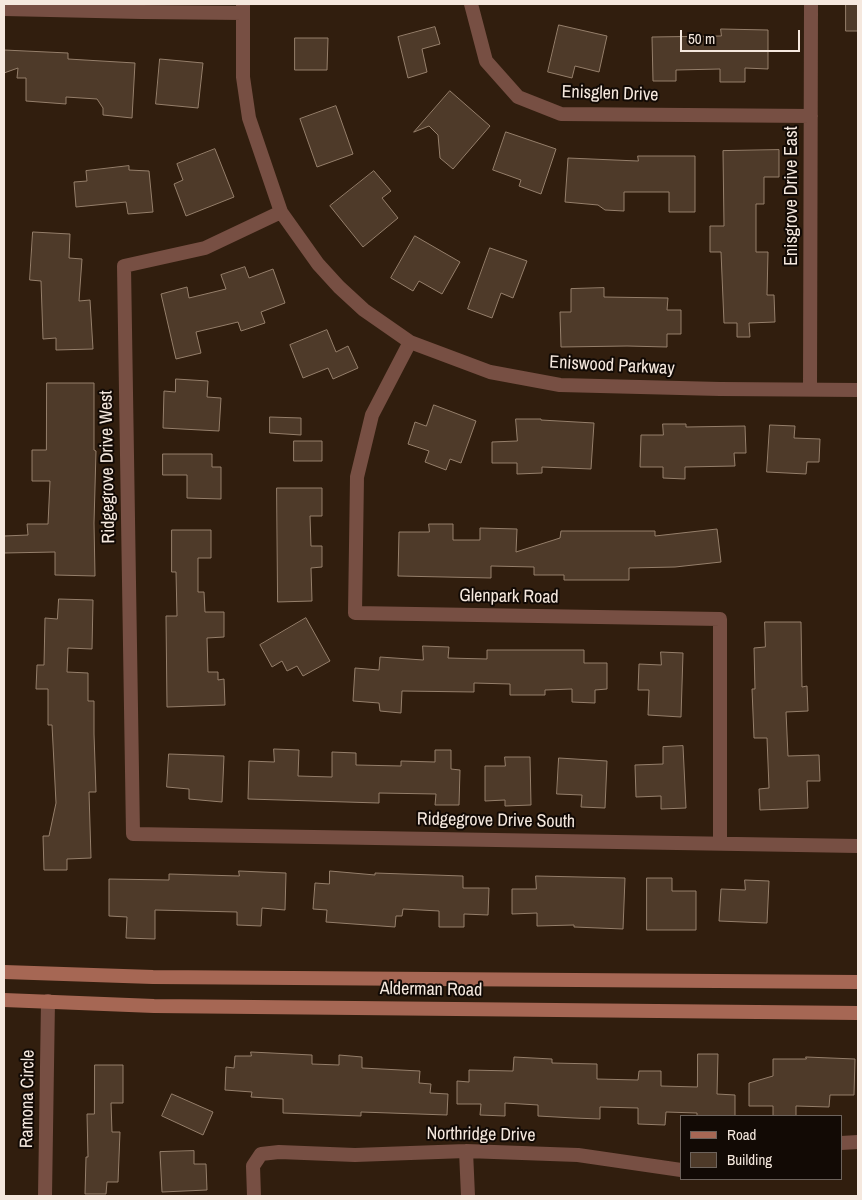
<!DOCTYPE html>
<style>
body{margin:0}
#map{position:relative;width:862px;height:1200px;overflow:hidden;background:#311e0e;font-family:"Archivo Narrow",sans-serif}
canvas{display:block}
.frame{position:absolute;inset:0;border:5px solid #f5e8de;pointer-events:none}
.legend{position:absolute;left:680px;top:1115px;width:162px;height:65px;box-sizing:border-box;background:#120a05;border:1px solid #6d635c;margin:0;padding:6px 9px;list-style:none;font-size:15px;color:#f5e8de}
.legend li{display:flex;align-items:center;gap:10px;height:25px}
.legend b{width:25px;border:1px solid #6d635c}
.scale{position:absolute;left:680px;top:30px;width:120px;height:22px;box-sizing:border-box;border:2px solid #f5e8de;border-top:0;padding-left:6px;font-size:15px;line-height:18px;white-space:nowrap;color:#f5e8de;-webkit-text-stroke:4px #120a05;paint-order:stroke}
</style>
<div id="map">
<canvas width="862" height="1200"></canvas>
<div class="frame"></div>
<ul class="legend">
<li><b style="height:6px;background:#a66754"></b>Road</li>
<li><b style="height:14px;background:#4e3a29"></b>Building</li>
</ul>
<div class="scale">50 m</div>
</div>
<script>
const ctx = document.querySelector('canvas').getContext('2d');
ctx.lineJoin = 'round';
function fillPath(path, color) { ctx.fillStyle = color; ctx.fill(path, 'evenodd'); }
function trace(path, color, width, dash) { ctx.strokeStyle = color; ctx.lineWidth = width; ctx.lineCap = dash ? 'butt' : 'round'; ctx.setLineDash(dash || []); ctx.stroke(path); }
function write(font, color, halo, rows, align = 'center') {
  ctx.font = font + ' "Archivo Narrow",sans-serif'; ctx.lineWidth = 4; ctx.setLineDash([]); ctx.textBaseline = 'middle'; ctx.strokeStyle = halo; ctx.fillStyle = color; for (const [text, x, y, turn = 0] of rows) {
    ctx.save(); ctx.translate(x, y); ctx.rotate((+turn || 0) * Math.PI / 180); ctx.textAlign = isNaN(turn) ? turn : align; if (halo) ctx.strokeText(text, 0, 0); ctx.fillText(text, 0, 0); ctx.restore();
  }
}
const building = new Path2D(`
 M846,4H858V31H846Z
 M559,25L607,36L599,72L575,66L572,78L548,72Z
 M435,27L440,44L422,49L427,72L408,78L398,37Z
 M721,29L768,30V69L745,68V82H720V69L676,70V81H653L652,37L721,36Z
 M295,38H328L327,70H295Z
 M4,50L68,53V59L135,63L132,118L103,115V108L97,99L66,97V104L26,101V78H17L18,68L4,73Z
 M160,59L203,63L198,108L156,104Z
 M450,91L490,126L453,169L440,158L438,135L429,126L414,132Z
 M336,106L353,154L317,167L300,119Z
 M506,132L556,149L541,194L519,186L521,180L493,170Z
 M215,149L234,197L186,216L174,184L183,180L177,164Z
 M779,150V177H764V204H756V252H768L767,295H774L775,322L749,323L750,337H737V323H724L721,252H710V226H724L723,151Z
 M638,156H695V212H669V192H624V211L605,210L598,205L565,202L568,158L638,161Z
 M129,166V170L149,171L153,212L128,214L126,202L76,207L74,182L87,181L86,171Z
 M374,171L391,191L382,198L398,218L363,247L330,206Z
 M33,232L70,234L69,258L82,259L79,301L90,300L93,349L56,350V338L43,339L41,281L30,280Z
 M415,236L460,262L442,294L419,281L413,291L391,278Z
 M490,248L527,261L513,298L501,293L492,318L468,309Z
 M245,267L249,278L273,269L285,303L261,312L265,323L241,331L238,322L196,332L201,353L176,359L161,294L187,287L189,298L226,289L221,275Z
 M604,288V297L668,298L667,310H681V334H667V347L627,346L561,347L560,312H571V289Z
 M327,330L336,352L348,346L358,368L333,379L328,368L303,378L290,345Z
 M176,379L208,381L207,397L221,398L219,431L163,428L164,391L175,392Z
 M47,383H94V450L96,451L94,523L95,576L55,575V552L4,553V536L28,535L27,524H48L50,481H32V450H46Z
 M434,405L476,421L461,463L450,459L446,470L425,462L429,451L408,444L415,422L426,426Z
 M270,417L301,418V435L270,433Z
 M516,419H541V420L594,423L591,469L542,467V473L517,474V463H492V442L517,441Z
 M663,424H686V427L745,426L746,453H734L735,466L685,467V479L663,478V467H640L641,435H663Z
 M770,425L795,426L794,438L820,439L819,462H807L806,474L767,472Z
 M294,441H322V461H294Z
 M163,454H212V467H221V499L187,498V475H163Z
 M277,488H322V516H310L311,546H322V567L311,568L312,601L278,602Z
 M429,524H453V540H480V528L517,529L516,552L560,538L561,531H655V536L717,529L721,562L675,567L629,568V580H564V575H534V567L491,566V578L398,576L399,532H429Z
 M172,530H211V558H198V592H204L205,612H224V637L207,638L208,672H218V680L224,679L225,705L167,707L166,616H177L176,572H172Z
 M59,599L93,600L92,649L68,648L67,672L88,673V701H94V734L96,792H89L91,858L67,859V870H44L43,836H49L56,803L52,725H48V689H36L37,665H44L45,618L57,619Z
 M306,618L330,661L303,676L297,666L287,671L282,661L272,667L260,645Z
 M765,622H801L802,687L807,686L808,711L786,712L788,756L819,755L820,781H807L808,808L760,810L759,789L769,788L767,738H754L752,689H755L754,648L765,647Z
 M423,646L449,647L448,658L487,659V650H584V663H607V689L595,690V703L572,702V689L545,690V695H510V684L474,683V692L402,691L401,713L380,711L379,703L353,701L355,668L379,670L380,657L423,660Z
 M661,652L683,653L681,717L648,715L649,690H638L639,664L661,665Z
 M683,746L686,808L661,809V796L636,797L635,765L663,764V747Z
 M274,749L299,750L298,776L332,777V752L356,753V765L401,766V761L435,762V750H451V769L460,770L459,805H435L436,794L379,793V803L248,799L249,761L274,762Z
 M169,754L224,756L222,802L189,799V789L167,787Z
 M505,757H530L531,805L505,806V800L485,801V766H505Z
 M559,758L607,761L605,808L581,807L582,795L557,794Z
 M239,871L286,873L285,910L262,908L261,926L237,925V912L155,910V939L126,938L127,917L109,916V879L169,880V874L239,876Z
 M330,871L375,875V873L463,876V888H489L488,915L464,914V927H439V911L403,909L402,916H396L395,927L326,922L327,910L313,909L315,883L329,884Z
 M536,876L625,878L623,929L574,927V925L537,926V913L512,914V889H536Z
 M647,878H672V891H696V930H647Z
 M745,880L769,881L767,923L719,921L721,889L745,890Z
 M251,1052L312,1055V1064L339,1065V1055L362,1057V1068L420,1071L419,1083L431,1084L430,1093L448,1094L447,1115L361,1112V1116L283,1113V1099L251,1097L252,1092L225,1090L226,1067L234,1068L235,1056H251Z
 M698,1054H718L717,1094L735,1095V1116H697V1113L666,1112L665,1125L638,1124V1108L600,1107V1119L574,1118L538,1116V1105L505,1103V1116L480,1115L481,1104H457V1081L469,1082V1070L513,1071L514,1057L552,1059V1063L597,1064V1079L638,1080L639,1071H661V1086L697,1087Z
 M806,1057L855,1059L854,1095H830L829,1107L796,1106V1116H773V1106H749V1083L773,1076V1059H806Z
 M95,1065H123V1103H111L112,1132H120L118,1182H107L106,1194H85L86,1157H88L87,1114H94Z
 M172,1094L213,1112L203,1135L162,1116Z
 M194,1151V1164H206L207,1190L162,1192L160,1152Z`);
fillPath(building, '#4e3a29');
trace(building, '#957f6b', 1);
trace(new Path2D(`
 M243,4V77L249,118L281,212L318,264L339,287L364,310L410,342L490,372L560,385L720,389L858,390
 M471,4L486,61L518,97L561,114L811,116
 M4,9L141,12L243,13
 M281,212L205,248L124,266L133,834L858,846
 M410,342L372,415L357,477L355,613L720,619V843
 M810,389L811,4
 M841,1143L858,1142
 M466,1151L468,1196
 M45,1196L48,1001
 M254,1196L253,1166L261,1154L279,1152L355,1155L466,1151L578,1155L681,1170`), '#774f43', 14);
trace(new Path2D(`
 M4,972L153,977L858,982
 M4,1000L154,1006L858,1013`), '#a66754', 14);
write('18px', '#f5e8de', '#120a05', [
 ["Enisglen Drive",610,94,2],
 ["Enisgrove Drive East",792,196,-90],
 ["Eniswood Parkway",612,366,3],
 ["Ridgegrove Drive West",108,467,-91],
 ["Glenpark Road",509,597,1],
 ["Ridgegrove Drive South",496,821,1],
 ["Alderman Road",431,990,1],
 ["Ramona Circle",28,1099,-89],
 ["Northridge Drive",481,1135,1]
]);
</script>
